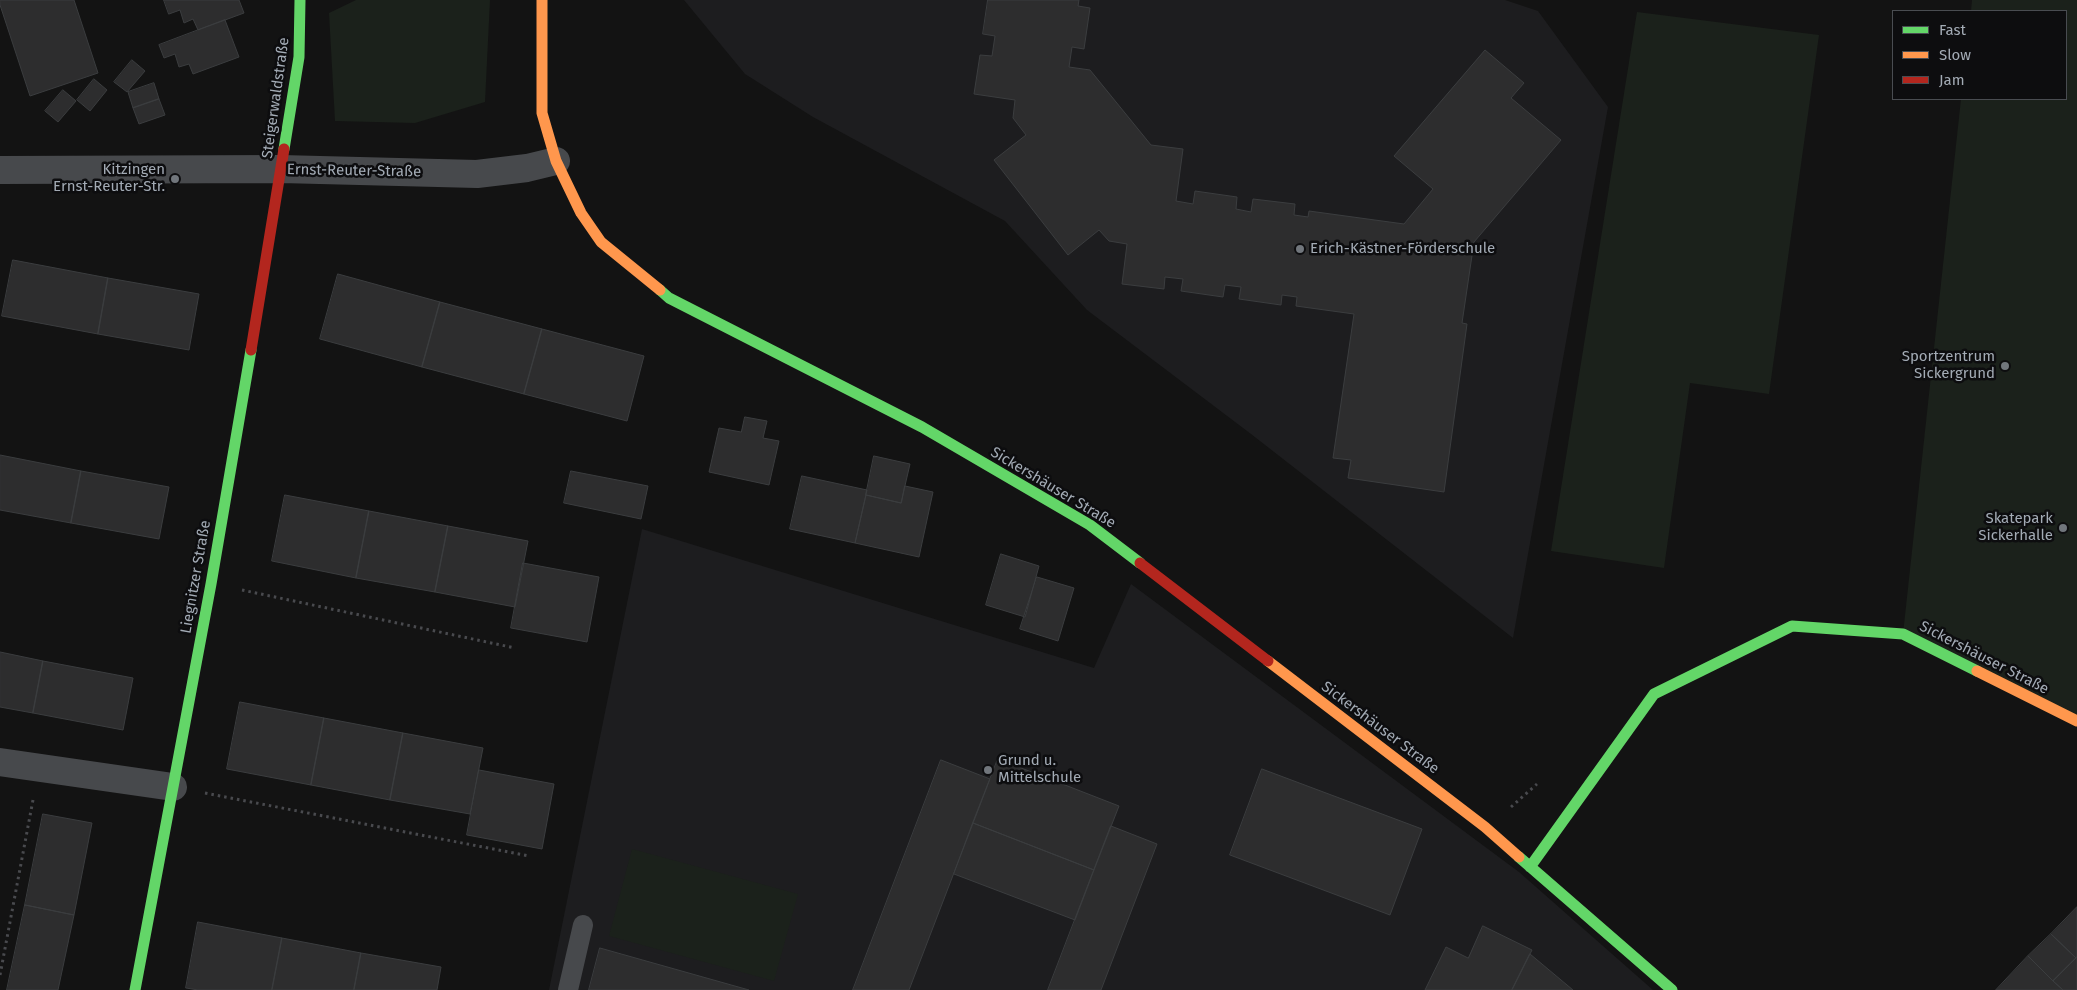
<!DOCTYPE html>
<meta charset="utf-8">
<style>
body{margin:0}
#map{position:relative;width:2077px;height:990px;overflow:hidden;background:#131313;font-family:"Fira Sans",sans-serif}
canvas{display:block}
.legend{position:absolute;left:1892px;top:10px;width:175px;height:90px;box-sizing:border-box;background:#0d0d0f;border:1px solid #494c51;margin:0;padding:6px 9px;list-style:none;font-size:15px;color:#a3abb5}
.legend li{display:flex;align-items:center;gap:10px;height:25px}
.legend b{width:25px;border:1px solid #494c51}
</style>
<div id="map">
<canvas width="2077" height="990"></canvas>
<ul class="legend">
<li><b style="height:6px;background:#63d668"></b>Fast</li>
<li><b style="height:6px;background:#ff974d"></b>Slow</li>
<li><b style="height:6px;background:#b3261e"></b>Jam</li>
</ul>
</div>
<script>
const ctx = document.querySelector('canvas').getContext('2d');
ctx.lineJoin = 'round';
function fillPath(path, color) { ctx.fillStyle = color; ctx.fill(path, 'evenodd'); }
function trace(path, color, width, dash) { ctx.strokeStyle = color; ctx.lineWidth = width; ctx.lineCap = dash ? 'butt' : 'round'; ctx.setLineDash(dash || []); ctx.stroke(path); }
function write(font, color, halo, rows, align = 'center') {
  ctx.font = font + ' "Fira Sans",sans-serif'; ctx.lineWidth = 5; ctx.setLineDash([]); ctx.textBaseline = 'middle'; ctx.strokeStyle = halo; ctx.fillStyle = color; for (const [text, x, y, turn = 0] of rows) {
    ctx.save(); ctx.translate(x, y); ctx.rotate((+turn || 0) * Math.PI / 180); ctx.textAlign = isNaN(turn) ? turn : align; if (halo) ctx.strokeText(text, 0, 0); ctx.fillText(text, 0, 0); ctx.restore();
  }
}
fillPath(new Path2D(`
 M684,0H1505L1538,11L1608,107L1513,638L1251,434L1087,310L1005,221L813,117L745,74Z
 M642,529L1094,668L1131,584L1519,872L1653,990H549Z`), '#1d1d1f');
fillPath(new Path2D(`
 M356,0H490L485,102L415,123L335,121L329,13Z
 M1972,0H2077V721L1903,634L1961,99H2066V11H1971Z
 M1637,12L1819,35L1769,394L1690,383L1664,568L1551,551Z
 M632,849L798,894L774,981L609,936Z`), '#1b211b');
const building = new Path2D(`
 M0,0H74L98,73L30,96L0,5Z
 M164,0H239L244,13L198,30L193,19L184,23L180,10L169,14Z
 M988,0H1079L1078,6L1090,8L1084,49L1072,47L1069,67L1090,70L1151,145L1183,149L1176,201L1193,204L1195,191L1237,197L1236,209L1251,212L1253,199L1295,204L1294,215L1308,217L1309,211L1404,224L1433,189L1394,156L1485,50L1524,83L1511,98L1561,140L1474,242L1462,323L1467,324L1444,492L1348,478L1351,460L1333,458L1354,314L1296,306L1297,297L1282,295L1281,305L1239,299L1241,287L1225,285L1223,297L1181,291L1183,279L1165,277L1164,289L1122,284L1127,244L1109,241L1099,230L1068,255L994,160L1026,135L1013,118L1015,100L974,94L980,55L992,56L995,36L983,34Z
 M225,20L239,57L193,74L189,64L179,67L175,54L164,58L159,45Z
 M132,60L145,71L127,92L114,82Z
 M94,79L107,90L90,111L77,100Z
 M154,83L159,99L133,108L128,92Z
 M63,90L76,101L58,122L45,111Z
 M159,99L165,115L139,124L133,108Z
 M13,260L108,278L98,334L2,316Z
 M338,274L440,302L422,367L320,339Z
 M108,278L199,294L189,350L98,334Z
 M440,302L542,329L524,394L422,367Z
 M542,329L644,356L627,421L524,394Z
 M745,417L767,421L763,438L779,441L769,485L709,472L719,428L741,432Z
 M0,455L81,471L71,523L0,510Z
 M874,456L910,464L901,503L866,495Z
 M81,471L169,487L159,539L71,523Z
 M571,471L648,486L641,519L564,503Z
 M802,476L867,490L855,543L790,529Z
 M905,486L933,492L919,557L855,543L866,495L901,503Z
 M285,495L369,511L356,578L272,561Z
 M369,511L448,526L435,592L356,578Z
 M448,526L528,541L515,607L435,592Z
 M1001,554L1039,566L1025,617L986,605Z
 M523,563L599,577L587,642L511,628Z
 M1037,577L1074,588L1058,641L1020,629Z
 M0,652L43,661L33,713L0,707Z
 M43,661L133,678L123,730L33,713Z
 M240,702L324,718L311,785L227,769Z
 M324,718L403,733L390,800L311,785Z
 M403,733L483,748L470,814L390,800Z
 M998,759L1119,806L1094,870L973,823Z
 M941,760L990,779L909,990H853Z
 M1262,769L1422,829L1390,915L1230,855Z
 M479,770L554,784L542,849L467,835Z
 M43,814L92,823L74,915L25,905Z
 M973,823L1094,870L1075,920L954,874Z
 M1111,826L1157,844L1101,990H1048Z
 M25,905L74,915L58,990H7Z
 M2077,907V957L2076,958L2051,934Z
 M198,922L282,938L272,990H198L186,988Z
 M1483,926L1532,950L1512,990H1425L1446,947L1468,958Z
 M2051,934L2076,958L2053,981L2028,956Z
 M282,938L361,953L354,990H272Z
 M600,948L749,990H589Z
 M361,953L441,967L437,990H354Z
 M1530,954L1573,990H1512Z
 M2028,956L2053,981L2063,990H1996Z
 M2077,957V990H2063L2053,981Z`);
fillPath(building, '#2d2d2e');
trace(building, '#3b3d3f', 1);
trace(new Path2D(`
 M242,590L515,648
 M205,793L529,856
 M1511,807L1537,784
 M0,975L33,800`), '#494a4e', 3, [2.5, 4]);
trace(new Path2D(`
 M568,990L583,925`), '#47494c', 20);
trace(new Path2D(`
 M0,170L281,169L477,174L527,168L556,161
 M0,762L173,787`), '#47494c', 28);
trace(new Path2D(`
 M284,149L299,57L300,0
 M660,290L669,298L922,427L1090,525L1140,563
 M1519,857L1672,990
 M1530,867L1654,694L1792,626L1903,634L1977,671
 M135,990L211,584L251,350`), '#63d668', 11);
trace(new Path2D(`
 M542,0V113L556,161L581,213L601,242L660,290
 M1268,661L1485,827L1519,857
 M1977,671L2077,721`), '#ff974d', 11);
trace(new Path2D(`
 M251,350L284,149
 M1140,563L1268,661`), '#b3261e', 11);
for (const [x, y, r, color] of [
 [175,179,5,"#71767c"],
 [1300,249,5,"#71767c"],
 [2005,366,5,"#71767c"],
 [2063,528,5,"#71767c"],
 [988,770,5,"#71767c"]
]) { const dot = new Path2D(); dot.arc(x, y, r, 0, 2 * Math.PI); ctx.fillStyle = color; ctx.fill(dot); trace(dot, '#0d0d0f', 2); }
write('15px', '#a3abb5', '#0d0d0f', [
 ["Steigerwaldstraße",276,98,-82],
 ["Ernst-Reuter-Straße",354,171,1],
 ["Sickershäuser Straße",1053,488,31],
 ["Liegnitzer Straße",196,577,-80],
 ["Sickershäuser Straße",1984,658,27],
 ["Sickershäuser Straße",1380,728,37]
]);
write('15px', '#a3abb5', '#0d0d0f', [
 ["Kitzingen",165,170],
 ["Ernst-Reuter-Str.",165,187],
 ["Erich-Kästner-Förderschule",1310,249,"left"],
 ["Sportzentrum",1995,357],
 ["Sickergrund",1995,374],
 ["Skatepark",2053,519],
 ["Sickerhalle",2053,536],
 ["Grund u.",998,761,"left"],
 ["Mittelschule",998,778,"left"]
], 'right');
</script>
